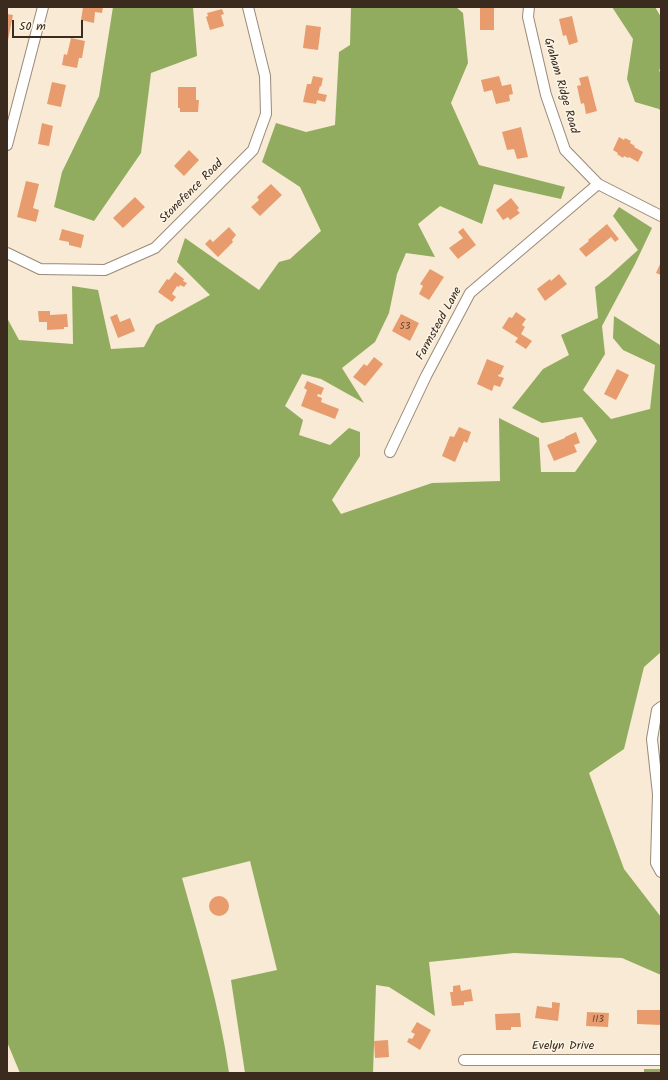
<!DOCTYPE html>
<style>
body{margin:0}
#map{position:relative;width:668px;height:1080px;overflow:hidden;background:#f8ead4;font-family:Kalam,sans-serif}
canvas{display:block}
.frame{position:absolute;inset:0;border:8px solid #3b2a1e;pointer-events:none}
.scale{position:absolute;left:12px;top:20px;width:71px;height:18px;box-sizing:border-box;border:2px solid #3b2a1e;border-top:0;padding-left:5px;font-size:12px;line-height:14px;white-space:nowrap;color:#3b2a1e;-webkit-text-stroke:3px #fcf5e5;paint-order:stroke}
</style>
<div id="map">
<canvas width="668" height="1080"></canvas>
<div class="frame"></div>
<div class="scale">50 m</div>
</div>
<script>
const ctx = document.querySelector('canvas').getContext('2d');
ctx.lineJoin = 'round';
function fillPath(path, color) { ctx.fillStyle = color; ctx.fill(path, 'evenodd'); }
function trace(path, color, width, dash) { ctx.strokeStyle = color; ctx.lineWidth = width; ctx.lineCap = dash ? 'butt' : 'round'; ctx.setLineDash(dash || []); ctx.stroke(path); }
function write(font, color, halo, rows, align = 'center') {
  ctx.font = font + ' Kalam,sans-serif'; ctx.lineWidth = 3; ctx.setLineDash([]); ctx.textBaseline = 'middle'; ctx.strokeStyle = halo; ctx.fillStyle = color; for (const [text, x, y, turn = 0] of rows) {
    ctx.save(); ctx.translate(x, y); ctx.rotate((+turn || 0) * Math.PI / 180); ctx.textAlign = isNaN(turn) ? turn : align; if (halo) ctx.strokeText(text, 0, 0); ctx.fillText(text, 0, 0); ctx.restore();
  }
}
fillPath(new Path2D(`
 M113,7H193L197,56L151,73L141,153L94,221L54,207L62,172L99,96Z
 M351,7H456L463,13L468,63L451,103L479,165L565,187L561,199L494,184L482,224L440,206L418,224L435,257L406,253L397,274L389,313L375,342L342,368L364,403L321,379L302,374L285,406L303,420L299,435L330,445L349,428L360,432V456L332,500L341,514L432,483L500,481L499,418L539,438L541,472H575L597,441L582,417L542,423L512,408L543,369L569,355L561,335L598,318L595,287L608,277L638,250L613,216L619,207L652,228L635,264L602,326L605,354L583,390L611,419L650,409L655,365L623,350L613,338L614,316L660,345L661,344V652L644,667L624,749L589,773L624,869L661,917V975L622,958L514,953L429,962L435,1016L389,987L376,985L373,1073H245L231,980L277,970L250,861L182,878C200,942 220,1007 229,1073H20L7,1042V318L19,340L73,344L72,286L98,290L111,349L144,347L156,325L210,295L177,262L185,238L259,290L279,262L290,259L321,231L300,187L262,162L276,123L306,132L335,125L339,52L350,45Z
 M612,7H655L661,17V66L659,71L661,72V112L659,109L635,102L627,79L633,39Z
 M644,1069H661V1073H644Z`), '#91ac5e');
fillPath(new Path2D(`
 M83,7H103L102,13L95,12L94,23L81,20Z
 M480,7H494V30H480Z
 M222,9L224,14L221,15L224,26L210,30L206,17L208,16L207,13Z
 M7,14L13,15L8,40H7Z
 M572,16L578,42L569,45L566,35L563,36L559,19Z
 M306,25L321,27L318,50L303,48Z
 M71,38L85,41L82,58H79L77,68L62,65L64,54L67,55Z
 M313,76L323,78L321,87L320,86L318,93L327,95L325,102L317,100L316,104L303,102L307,84H311Z
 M499,76L502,86L511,84L513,94L509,95L510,101L496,104L492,90L484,92L481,80Z
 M588,76L597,111L586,114L584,103L581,104L577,86L581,85L579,78Z
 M52,82L66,85L61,107L47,104Z
 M178,87H196V100H199L198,112H180V108H178Z
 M42,123L53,126L49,146L38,144Z
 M521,127L528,157L517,159L514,149L507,150L502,132Z
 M619,137L624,140L625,138L631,141L630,143L635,146L634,147L643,152L638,162L629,157L628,158L624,156L623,158L617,154L618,153L613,150Z
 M189,150L199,160L184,176L174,166Z
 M26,181L39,184L33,208L39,210L36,222L17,217Z
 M271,184L282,195L260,216L251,207L259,200L257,197Z
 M135,197L145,207L123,228L113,218Z
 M511,198L519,208L517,210L520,213L510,220L508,217L503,220L496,210Z
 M607,224L619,239L615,242L611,237L586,257L579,249L589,241L588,240Z
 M229,227L236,235L232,240L233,242L218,257L205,244L210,239L213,242Z
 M463,228L476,245L458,259L449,248L463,238L458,232Z
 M62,229L84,235L81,248L69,245V242L59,240Z
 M661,262V275L656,273Z
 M430,269L444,277L429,300L419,294L423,286L420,284Z
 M175,272L184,279L183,281L187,283L184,287L180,285L179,287L177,286L172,294L176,297L172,302L158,292L167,279L169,280Z
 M559,274L567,284L545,301L537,289L550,279L551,281Z
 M38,311H50V315L67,314L68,327H64V329L47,330V322H39Z
 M516,312L526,319L522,325L525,327L521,334L532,341L526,349L515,342L518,338L502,328L509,317L512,318Z
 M117,314L120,322L130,318L135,331L118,338L110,317Z
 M401,314L419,323L410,341L392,331Z
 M374,357L383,364L365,386L353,377L364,364L367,366Z
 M487,359L504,366L500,375L499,374L498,376L504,378L500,387L494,385L492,391L477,384Z
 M617,369L629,375L616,400L604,394Z
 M307,381L324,388L321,395L318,394L317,396L322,398L321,402L339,409L335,419L301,406L307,390L304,388Z
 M459,427L471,432L467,443L464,441L455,462L442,456L450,436L454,437Z
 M576,432L580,443L574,445L577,452L554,461L547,445L565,438V437Z
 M209 906a10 10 0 1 1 20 0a10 10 0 1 1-20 0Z
 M460,985L461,991L471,989L473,1001L464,1002V1005L452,1006L450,992H453V986Z
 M552,1002L560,1003L558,1021L535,1018L537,1006L552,1008Z
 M637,1010H661V1025L637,1024Z
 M587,1012L609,1013L608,1027L586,1026Z
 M520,1013L521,1027H511V1030H496L495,1014Z
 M417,1022L431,1030L420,1050L407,1042L409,1038L412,1039L415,1034L411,1032Z
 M388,1040L389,1057L375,1058L374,1041Z`), '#e89c6e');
const minor = new Path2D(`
 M529,7L528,17L546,95L565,150L598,184L661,216
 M7,145L43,7
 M7,253L40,269L105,270L155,248L253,150L266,114L265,76L248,7
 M390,452L426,376L470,293L598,184
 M658,794L652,739L657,710L661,707
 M661,794H658L656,863L661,872
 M464,1060H661`);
trace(minor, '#9a8a79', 12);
trace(minor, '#fff', 10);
write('10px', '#664632', null, [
 ["53",405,327],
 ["113",598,1020]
]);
write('12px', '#3b2a1e', '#fcf5e5', [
 ["Graham Ridge Road",560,86,74],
 ["Stonefence Road",192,192,-45],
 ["Farmstead Lane",440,324,-61],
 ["Evelyn Drive",563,1047]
]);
</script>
